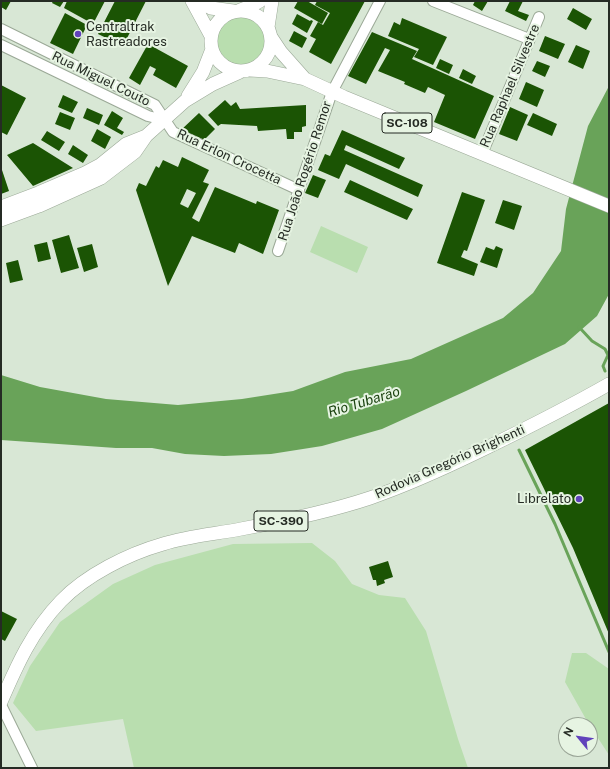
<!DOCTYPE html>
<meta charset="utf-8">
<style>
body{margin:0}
#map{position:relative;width:610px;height:769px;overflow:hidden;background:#d8e7d5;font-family:"Public Sans",sans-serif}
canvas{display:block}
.frame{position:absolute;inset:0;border:2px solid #252b24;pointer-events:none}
.north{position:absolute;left:558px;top:717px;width:40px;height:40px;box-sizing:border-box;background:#e6f4e2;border:1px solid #99a496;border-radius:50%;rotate:299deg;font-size:11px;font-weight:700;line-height:16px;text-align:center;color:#252b24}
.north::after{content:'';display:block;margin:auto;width:14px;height:18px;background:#6042bb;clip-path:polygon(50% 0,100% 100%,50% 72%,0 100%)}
</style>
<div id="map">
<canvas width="610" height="769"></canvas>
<div class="frame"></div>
<div class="north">N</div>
</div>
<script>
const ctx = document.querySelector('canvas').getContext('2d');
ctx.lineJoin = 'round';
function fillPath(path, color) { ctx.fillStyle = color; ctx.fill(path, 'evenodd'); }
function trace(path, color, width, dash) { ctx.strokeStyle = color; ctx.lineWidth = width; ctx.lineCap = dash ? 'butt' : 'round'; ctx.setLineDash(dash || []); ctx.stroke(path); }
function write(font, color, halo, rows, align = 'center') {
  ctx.font = font + ' "Public Sans",sans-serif'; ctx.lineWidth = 4; ctx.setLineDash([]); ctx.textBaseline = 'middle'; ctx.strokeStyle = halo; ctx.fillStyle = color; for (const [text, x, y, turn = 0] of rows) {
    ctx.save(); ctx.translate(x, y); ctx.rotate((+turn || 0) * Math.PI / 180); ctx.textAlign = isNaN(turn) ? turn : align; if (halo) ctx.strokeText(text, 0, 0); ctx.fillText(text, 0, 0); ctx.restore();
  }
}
fillPath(new Path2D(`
 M216 41a25 25 0 1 1 50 0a25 25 0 1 1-50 0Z
 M321,226L368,247L357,273L310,252Z
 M312,543L335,561L352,584L379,595L405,598L426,631L458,739L468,768H134L123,719L36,731L13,703L30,666L60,622L113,584L155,565L233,544Z
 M572,653H586L609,669V755L587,721L565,682Z`), '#b9deaf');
fillPath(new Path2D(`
 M609,86V294L597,316L565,344L466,391L382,429L322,446L271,454L224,456L185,454L152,448H116L1,440V375L40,387L106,399L178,405L242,399L293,391L345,372L411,359L503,318L533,293L561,251L566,209L588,126Z`), '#69a359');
trace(new Path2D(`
 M579,327L592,341L605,349L608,355L603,366L605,371
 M519,450L555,524L609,652`), '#69a359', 3);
fillPath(new Path2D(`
 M1,1H11L6,10L1,7Z
 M53,1H64L60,7L52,3Z
 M67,1H105L93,24L64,8Z
 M115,1H146L123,46L98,34Z
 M298,1H307L328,13L322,24L294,8Z
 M317,1H365L331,64L309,52L316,39L310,36L318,22L323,25L330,13L315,5Z
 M475,1H488L482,11L473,5Z
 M510,1H523L518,11L529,15L526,21L505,11Z
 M573,8L592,19L586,30L567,19Z
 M65,13L87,25L73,54L50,43Z
 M297,14L310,21L311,20L313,21L307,33L292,24Z
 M402,18L447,37L433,65L414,57L419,49L388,36L394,22L400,25Z
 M294,31L307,38L302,48L289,41Z
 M372,32L417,51L412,59L494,96L475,139L434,122L445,95L428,87L425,93L404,84L405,82L378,71L390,50L385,48L366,84L348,76Z
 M545,36L565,44L558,59L539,51Z
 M148,44L188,66L176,88L153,75L156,69L150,66L140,85L129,78Z
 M576,45L590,51L583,69L568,62Z
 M440,59L453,65L449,74L436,68Z
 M537,61L550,66L545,77L532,71Z
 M463,69L476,76L472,84L459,78Z
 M526,82L544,90L537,107L519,99Z
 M1,85L26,98L7,135L1,132Z
 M63,95L78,102L72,113L58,107Z
 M225,100L231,106L236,102L240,109L306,105V126L302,127V132H294V139H287L286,129L258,131L257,126L221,124L218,126L208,115Z
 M510,107L528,115L517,141L499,134Z
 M87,108L103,115L99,125L83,118Z
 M112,111L123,118L117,128L124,132L122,135L104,125Z
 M60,112L75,118L70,130L55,124Z
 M199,113L215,129L204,140L181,130Z
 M533,113L557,124L552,136L527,125Z
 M97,129L111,137L105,149L91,141Z
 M342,130L405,158L399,169L346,145L344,150L423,185L418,197L346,164L339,179L318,170L325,154L330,156Z
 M47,131L65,142L59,151L41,140Z
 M33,143L73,168L33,186L7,155Z
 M73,145L88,155L83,163L68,154Z
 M182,157L209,170L203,182L209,184L192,218L199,222L215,187L256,204L257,201L279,210L263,254L239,243L235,253L192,236L168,286L136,190L139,183L146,186L156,166L159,168L163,160L178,167ZM187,189L196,193L188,208L180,204Z
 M1,167L9,191L1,194Z
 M313,175L326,180L318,198L305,193Z
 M350,180L413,209L407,220L344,192Z
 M462,192L485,200L467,251L464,250L461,257L478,264L474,276L437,263Z
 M503,200L522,206L514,230L495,223Z
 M69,235L79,268L61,273L52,240Z
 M47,242L51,259L38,262L34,245Z
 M92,244L98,267L84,272L77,248Z
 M496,246L503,249L497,268L480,262L486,247L494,250Z
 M18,260L23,280L10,283L6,263Z
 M609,403V634L573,548L525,450Z
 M388,561L393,577L384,580L385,583L377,586L376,580H373L369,567Z
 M1,611L17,619L5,641L1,639Z`), '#1b5404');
const minor = new Path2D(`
 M433,1L529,39
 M1,29L155,105L173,132L299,190
 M1,45L148,116L164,120
 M482,154L539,17
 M278,251L332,92L380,1
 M1,705L32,768`);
const major = new Path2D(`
 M192,1L211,36
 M198,1L211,8L233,11
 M240,10L251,6L260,1
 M211 41a30 30 0 1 1 60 0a30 30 0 1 1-60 0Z
 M268,27L272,1
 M271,37L281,52L305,79
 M250,70L267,71L305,79L344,97L609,206
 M188,96L203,72L212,49
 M1,207L38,193L85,173L100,165L126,144L146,136
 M1,220L39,206L101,178L135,152L146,136L185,101L213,84L242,71
 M1,702C17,665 32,631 61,601C86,575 128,554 163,544C188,536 215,534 241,529C284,521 328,512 370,498C408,485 445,468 482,450C525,429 567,408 609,384`);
trace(minor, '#9ba997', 12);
trace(major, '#9ba997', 14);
trace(minor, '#fff', 10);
trace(major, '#fff', 13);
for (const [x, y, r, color] of [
 [78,34,4,"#6042bb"],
 [579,499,4,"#6042bb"]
]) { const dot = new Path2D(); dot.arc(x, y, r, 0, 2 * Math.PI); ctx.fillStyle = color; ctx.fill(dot); trace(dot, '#e6f4e2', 1.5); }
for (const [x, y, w] of [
 [407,123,50],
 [281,521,54]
]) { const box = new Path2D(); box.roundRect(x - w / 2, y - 10, w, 20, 3); ctx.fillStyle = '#e6f4e2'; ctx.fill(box); trace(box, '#252b24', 1); }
write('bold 12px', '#252b24', null, [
 ["SC-108",407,123],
 ["SC-390",281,521]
]);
write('13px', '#252b24', '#e6f4e2', [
 ["Centraltrak",86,27],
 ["Rastreadores",86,42],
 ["Librelato",571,499,"right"]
], 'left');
write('13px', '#252b24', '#e6f4e2', [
 ["Rua Miguel Couto",101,79,26],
 ["Rua Raphael Silvestre",510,86,-67],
 ["Rua Erlon Crocetta",229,157,25],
 ["Rua João Rogério Remor",305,171,-72],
 ["Rodovia Gregório Brighenti",450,462,-24]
]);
write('italic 14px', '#1b420f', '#e6f4e2', [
 ["Rio Tubarão",364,402,-17]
]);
</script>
